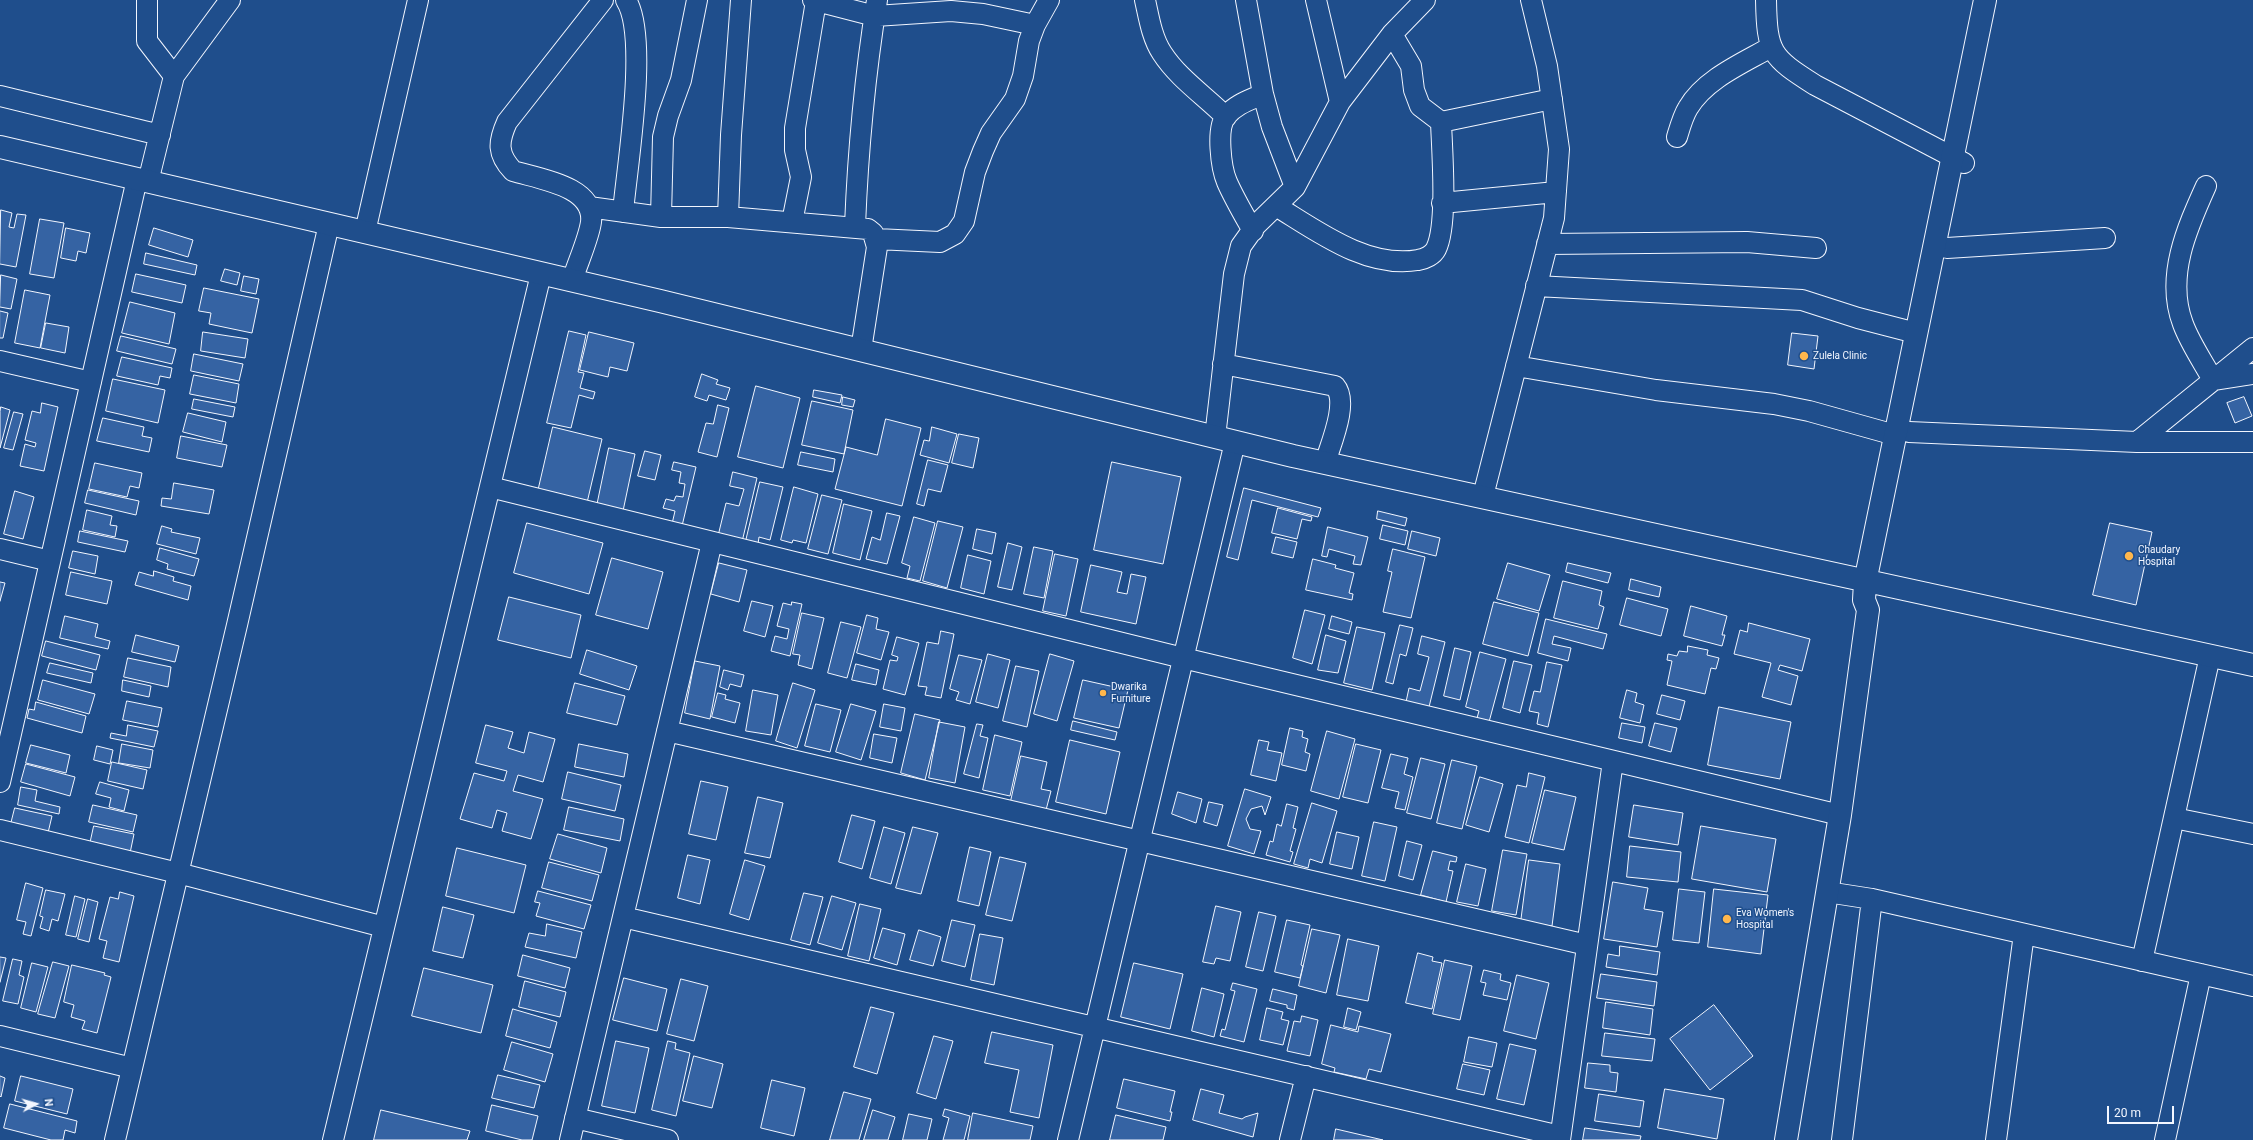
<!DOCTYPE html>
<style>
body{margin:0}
#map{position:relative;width:2253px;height:1140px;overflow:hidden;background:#1f4e8c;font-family:Roboto,sans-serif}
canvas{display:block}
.north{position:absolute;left:16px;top:1084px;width:40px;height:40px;-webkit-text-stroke:3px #1f4e8c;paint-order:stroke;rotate:84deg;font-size:11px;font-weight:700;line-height:16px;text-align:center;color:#f2f6ff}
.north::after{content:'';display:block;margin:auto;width:14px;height:18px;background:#f2f6ff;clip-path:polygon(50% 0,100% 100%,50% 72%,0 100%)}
.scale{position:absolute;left:2107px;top:1106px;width:67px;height:18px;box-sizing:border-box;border:2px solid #f2f6ff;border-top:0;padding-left:5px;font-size:12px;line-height:14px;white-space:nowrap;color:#f2f6ff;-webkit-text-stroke:3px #1f4e8c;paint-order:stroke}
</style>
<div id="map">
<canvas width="2253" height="1140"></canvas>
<div class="north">N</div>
<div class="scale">20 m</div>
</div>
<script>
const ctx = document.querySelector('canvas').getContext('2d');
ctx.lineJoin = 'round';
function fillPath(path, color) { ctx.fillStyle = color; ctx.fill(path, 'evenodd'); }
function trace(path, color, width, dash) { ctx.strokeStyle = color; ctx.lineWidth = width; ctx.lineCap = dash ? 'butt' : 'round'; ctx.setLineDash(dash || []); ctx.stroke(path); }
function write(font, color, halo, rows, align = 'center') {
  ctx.font = font + ' Roboto,sans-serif'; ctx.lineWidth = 3; ctx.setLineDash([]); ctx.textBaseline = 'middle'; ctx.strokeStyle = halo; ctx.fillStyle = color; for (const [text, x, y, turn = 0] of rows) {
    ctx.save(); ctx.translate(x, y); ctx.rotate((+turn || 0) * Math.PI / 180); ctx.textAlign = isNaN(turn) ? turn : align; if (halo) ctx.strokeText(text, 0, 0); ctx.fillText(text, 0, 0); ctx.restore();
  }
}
const building = new Path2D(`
 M1,210L12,213L9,227L14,228L17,214L26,215L16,267L0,264Z
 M40,219L64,223L54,278L30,274Z
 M66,228L90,233L86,253L78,251L76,261L61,258Z
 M154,228L193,240L188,257L149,245Z
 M146,253L197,265L195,275L144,264Z
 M225,269L240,273L237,285L221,281Z
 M136,274L186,285L182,303L132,292Z
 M1,275L17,279L11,309L0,307Z
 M244,276L259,279L256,294L241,291Z
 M204,288L259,299L252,333L209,324L211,313L199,311Z
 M25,290L50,295L40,348L15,343Z
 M130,302L175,313L169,344L122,333Z
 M0,311L8,313L3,338H0Z
 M46,323L69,327L65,353L41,348Z
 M569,331L586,335L578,372L584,373L580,388L595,392L593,399L579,395L571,428L547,423Z
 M203,332L248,339L245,358L201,351Z
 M589,332L634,343L627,371L610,367L608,377L580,370Z
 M1792,333L1818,336L1814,369L1788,365Z
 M121,336L176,349L172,364L117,351Z
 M194,354L243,364L239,381L191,371Z
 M122,357L172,368L170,378L160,376L158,385L117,376Z
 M702,374L718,380L716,384L730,388L726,400L709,395L707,401L695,397Z
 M194,375L239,384L236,403L190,394Z
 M113,379L165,390L158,423L106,411Z
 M756,386L800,398L783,468L738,457Z
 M814,390L842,395L840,403L813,397Z
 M843,397L855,400L853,407L842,405Z
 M2244,397L2252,416L2235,423L2227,403Z
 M194,399L235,407L233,417L192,409Z
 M812,401L853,410L844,454L802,445Z
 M42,403L58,407L44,471L20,466L25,444L35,447L36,443L25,440L32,411L40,413Z
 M718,405L729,408L717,457L698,452L706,423L713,424Z
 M1,407L10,410L0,448V412Z
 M14,412L23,414L13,450L4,448Z
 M188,413L226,422L222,442L183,432Z
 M103,418L144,427L142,436L152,438L149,452L97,441Z
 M886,419L921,428L902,506L835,489L846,447L877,455Z
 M553,427L602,439L586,507L537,496Z
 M932,427L957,434L949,463L920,455L924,440L929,441Z
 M959,434L979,438L973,468L952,463Z
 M181,436L227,445L222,467L177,458Z
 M609,448L635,454L623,511L597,506Z
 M645,451L661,455L655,480L638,476Z
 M801,452L835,459L833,472L798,465Z
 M928,460L948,465L941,492L928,489L924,506L917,504Z
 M674,462L696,467L682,526L672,524L675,511L663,508L666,499L674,501L676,496L683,497L685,484L679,483L681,472L672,470Z
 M1112,462L1181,477L1163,564L1094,550Z
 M95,463L142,473L139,488L130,486L127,497L89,489Z
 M733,472L757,478L742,542L718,536L726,503L739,506L744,489L730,486Z
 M760,482L783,487L770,540L759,537L758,544L746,541Z
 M174,483L214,490L209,514L161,506L162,498L171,499Z
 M794,487L818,494L806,543L793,540L792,543L781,540Z
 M1244,488L1321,508L1318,517L1252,500L1238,560L1227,557Z
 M88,490L139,501L136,515L85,503Z
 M15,491L34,497L23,539L4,534Z
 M822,495L842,500L828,554L808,549Z
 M844,504L872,511L860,560L833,553Z
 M1278,508L1312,517L1311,521L1302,519L1297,539L1272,533Z
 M87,510L112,516L110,525L117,526L115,537L83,530Z
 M1378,511L1407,518L1405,526L1377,519Z
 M887,513L900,516L887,564L866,559L872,537L880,540Z
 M914,517L935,523L920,581L907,578L910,566L902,563Z
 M938,521L963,527L947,588L923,581Z
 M527,523L603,543L589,594L514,573Z
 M2110,523L2152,532L2136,605L2093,595Z
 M1383,525L1408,531L1405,545L1380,539Z
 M162,526L172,529L171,532L200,538L196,554L157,544Z
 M1328,527L1368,537L1361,565L1353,564L1355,556L1329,549L1327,557L1322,556Z
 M977,529L996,533L992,554L973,549Z
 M80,531L128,541L125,552L78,542Z
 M1412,531L1440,538L1436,556L1408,549Z
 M1276,537L1297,542L1293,558L1272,553Z
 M1008,543L1022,547L1012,590L998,587Z
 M1034,547L1053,551L1044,598L1024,594Z
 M160,548L199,559L194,576L167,569L168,564L157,560Z
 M1393,549L1425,557L1411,618L1383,612L1392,572L1388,571Z
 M73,551L98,556L95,574L69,568Z
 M1055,554L1078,559L1066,616L1043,611Z
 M968,555L991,561L984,594L961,588Z
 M612,558L663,572L648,629L596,615Z
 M1313,559L1336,565L1335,568L1354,573L1349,593L1353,594L1352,600L1306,590Z
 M719,563L747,570L739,602L711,594Z
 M1508,563L1550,575L1539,611L1497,599Z
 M1568,563L1611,573L1608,583L1566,572Z
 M1091,565L1122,572L1117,592L1127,594L1131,574L1146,577L1136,624L1081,612Z
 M154,571L174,577L173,581L191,586L188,600L135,585L139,572L153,576Z
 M71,572L112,581L107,604L66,595Z
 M1631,579L1661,587L1659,597L1629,590Z
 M1563,581L1602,591L1599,605L1604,607L1598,629L1554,618Z
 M0,582L5,583L0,601Z
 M509,597L581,615L571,658L498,640Z
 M1627,598L1668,609L1661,636L1620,625Z
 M752,601L773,606L765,637L744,631Z
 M792,602L802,604L790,656L771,651L775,636L787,639L789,629L777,626L783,603L791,605Z
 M1494,602L1539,613L1528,656L1483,644Z
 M1691,606L1727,616L1722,635H1725L1722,646L1684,636Z
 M1305,610L1325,615L1312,664L1293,658Z
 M802,613L824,618L812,669L798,665L800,655L793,654Z
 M867,615L878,618L876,629L889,632L881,660L857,653Z
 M65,616L98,624L95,637L110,641L108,649L60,638Z
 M1332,616L1352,622L1349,634L1329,629Z
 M1546,619L1607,634L1603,649L1554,636L1552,644L1571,648L1568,661L1538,653Z
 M841,622L861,627L847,678L828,673Z
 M1749,623L1810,639L1802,671L1780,665L1778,670L1798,676L1791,705L1762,697L1771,663L1734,654L1740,630L1747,632Z
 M1400,625L1413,628L1406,656L1400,654L1393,684L1386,682Z
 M1357,627L1385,633L1372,690L1344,683Z
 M941,631L954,634L941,698L925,695L927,687L918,686L927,642L938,644Z
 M136,635L179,646L175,662L132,652Z
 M1326,635L1346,641L1338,673L1318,670Z
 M1422,636L1445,642L1429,707L1406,702L1409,688L1420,691L1429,657L1418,654Z
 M897,637L919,643L905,695L883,689L890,660L897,661L898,657L892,655Z
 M46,641L100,655L96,670L42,656Z
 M1688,646L1708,650L1707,655L1719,658L1716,669L1711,668L1705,694L1667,685L1672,661L1667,660L1668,654L1677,656L1679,651L1687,652Z
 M1455,648L1471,652L1460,700L1444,696Z
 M587,650L637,666L629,690L580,674Z
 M1480,652L1506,659L1489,722L1477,718L1479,711L1466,707Z
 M988,654L1010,660L998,708L976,702Z
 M1050,654L1074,661L1057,721L1034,714Z
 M959,655L982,660L970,704L956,700L959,692L950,689Z
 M128,658L171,667L168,687L124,677Z
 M695,661L720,666L710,719L685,713Z
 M1514,661L1532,665L1520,713L1503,708Z
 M1547,662L1562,665L1548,727L1537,724L1539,713L1529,711L1534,691L1540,692Z
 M50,663L93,673L91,683L47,673Z
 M856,664L879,670L876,685L852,680Z
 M1016,666L1039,671L1027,727L1003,721Z
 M724,670L744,675L741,687L730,684L728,690L720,687Z
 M43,680L95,694L89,714L38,700Z
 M123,680L151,686L149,697L122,691Z
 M1083,680L1128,690L1119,728L1074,718Z
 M575,683L625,696L617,725L567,713Z
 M793,683L815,690L797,748L776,741Z
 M753,690L778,695L771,735L746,731Z
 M1627,690L1637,693L1635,702L1644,705L1640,723L1620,718Z
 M718,693L726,695L725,699L740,703L735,723L712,717Z
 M1662,695L1685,701L1680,720L1657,714Z
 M127,701L162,708L158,727L123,720Z
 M36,702L86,716L82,733L27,718L29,709L34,710Z
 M816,704L841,710L830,752L805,746Z
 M851,704L876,711L861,760L836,752Z
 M884,704L905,708L901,731L880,727Z
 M1719,707L1791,722L1780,779L1708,765Z
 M915,714L940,720L925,780L901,773Z
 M1073,721L1117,732L1115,740L1071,730Z
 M939,722L965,727L955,783L929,778Z
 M1622,723L1645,727L1642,743L1619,738Z
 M1655,723L1677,728L1671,752L1649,746Z
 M977,724L983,725L980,736L988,738L979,778L964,774Z
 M128,725L158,731L154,747L110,738L111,733L126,736Z
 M486,725L513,732L508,748L524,753L529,732L555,739L543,782L518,775L513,791L543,799L531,839L502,831L507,813L497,810L492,828L460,819L474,773L504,781L507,771L476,763Z
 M1290,728L1303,731L1302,737L1308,739L1305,752L1310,754L1306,771L1282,765Z
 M1327,731L1355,739L1339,799L1311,791Z
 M874,734L897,738L892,763L870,758Z
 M995,735L1022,742L1010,796L983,790Z
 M1070,740L1120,752L1106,814L1056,802Z
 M1259,740L1269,742L1267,750L1282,753L1276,781L1251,775Z
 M122,744L153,750L150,768L119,763Z
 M579,744L628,754L624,777L575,767Z
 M1356,744L1381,750L1368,803L1343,797Z
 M31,745L70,755L66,773L26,763Z
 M97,746L113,750L110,764L94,760Z
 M1391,754L1408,758L1404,774L1413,777L1405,810L1395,808L1399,792L1382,788Z
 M1021,756L1047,762L1041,789L1051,791L1046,810L1011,801Z
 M1421,758L1445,764L1431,819L1407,813Z
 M1452,760L1477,766L1462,829L1437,823Z
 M112,762L147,770L143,789L108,781Z
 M26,764L75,777L70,796L21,782Z
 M568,772L621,785L615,811L562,799Z
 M1529,773L1545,777L1529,843L1505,837L1517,785L1526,787Z
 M1480,777L1503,784L1489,832L1466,825Z
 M701,781L728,787L716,840L689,834Z
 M100,782L129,790L124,811L109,807L111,798L96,794Z
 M21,787L37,790L35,801L60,807L59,814L18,805Z
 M1245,789L1271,797L1265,815L1262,806L1251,809L1246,819L1250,829L1261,831L1254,854L1228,846Z
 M1545,790L1576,797L1564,850L1532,843Z
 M1178,792L1202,799L1196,823L1172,814Z
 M758,797L783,803L770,858L745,853Z
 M1209,802L1223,805L1217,826L1204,822Z
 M1312,803L1337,811L1322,863L1310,859L1308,868L1294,864Z
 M1287,804L1298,807L1293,828L1296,829L1290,851L1293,852L1290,862L1266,855L1270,841L1273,842L1277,824L1281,826Z
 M93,805L137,815L133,832L89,822Z
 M1634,805L1683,813L1678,845L1629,837Z
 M569,807L624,819L620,841L564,830Z
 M15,808L52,816L47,837L10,828Z
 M852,815L875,821L862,869L839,862Z
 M1374,822L1397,827L1385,881L1362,876Z
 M94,826L134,834L129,858L89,849Z
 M1701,826L1776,839L1767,892L1692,879Z
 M884,827L905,833L891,884L870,878Z
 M913,827L938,833L921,894L896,888Z
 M1337,832L1359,837L1352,869L1330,864Z
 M558,834L607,848L601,873L550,859Z
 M1407,841L1422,845L1413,880L1399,876Z
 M1630,846L1681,852L1678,882L1627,877Z
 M970,847L991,852L979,906L958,901Z
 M457,848L526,865L514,913L446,896Z
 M1503,850L1527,854L1516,915L1492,911Z
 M1433,851L1457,857L1456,862L1450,861L1448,870L1453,871L1446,902L1421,895Z
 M688,855L710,860L700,904L678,898Z
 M1000,857L1026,863L1012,921L986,915Z
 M745,860L765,866L749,920L730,914Z
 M1529,860L1560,864L1552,926L1521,922Z
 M549,862L599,875L592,901L542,888Z
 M1466,864L1486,869L1478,906L1457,902Z
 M1613,882L1648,888L1644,909L1663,912L1657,947L1604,939Z
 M26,883L43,888L31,936L23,934L26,922L17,920Z
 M1679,889L1705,892L1699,943L1673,940Z
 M1714,889L1768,895L1761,954L1708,947Z
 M46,890L65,894L58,921L52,919L49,931L40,928L43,917L40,916Z
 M538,891L591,905L584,929L536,916L540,903L535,902Z
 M120,892L134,896L119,962L103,958L107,941L99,939L110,897L118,899Z
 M804,893L823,897L810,945L791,940Z
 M75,896L85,899L76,937L66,935Z
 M832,896L856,903L842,950L818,943Z
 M88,899L98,902L89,942L78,939Z
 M860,904L881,909L869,961L848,956Z
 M1216,906L1241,912L1230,961L1216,958L1214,964L1203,962Z
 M443,907L474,915L463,958L433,951Z
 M1259,912L1276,916L1263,971L1246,967Z
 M952,920L975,925L965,967L942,961Z
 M1287,920L1310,925L1301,965L1303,966L1300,978L1275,972Z
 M547,924L582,932L576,958L525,947L529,933L545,936Z
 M883,928L905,934L897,965L874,958Z
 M1312,929L1340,935L1326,993L1299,986Z
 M919,930L941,937L933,966L910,960Z
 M980,934L1003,938L994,985L971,980Z
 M1348,939L1379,946L1368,1001L1337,995Z
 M1620,946L1660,952L1657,975L1606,967L1608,954L1619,956Z
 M1418,953L1433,957L1432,961L1442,963L1432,1009L1406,1003Z
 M523,955L570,968L565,988L518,976Z
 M0,957L6,958L0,982Z
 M13,959L22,961L19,975L24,977L18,1004L3,1001Z
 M1445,960L1472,966L1460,1020L1433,1014Z
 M53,962L69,966L55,1018L38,1014Z
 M32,963L48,967L36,1012L21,1008Z
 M1134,963L1183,974L1170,1029L1121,1017Z
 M72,965L105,973L104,975L111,977L97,1033L82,1029L85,1021L71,1017L74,1005L64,1002Z
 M424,968L493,985L481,1033L412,1016Z
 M1484,970L1501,974L1500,980L1511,983L1507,1000L1483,995L1486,983L1481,982Z
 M1601,974L1657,982L1654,1006L1597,998Z
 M1517,975L1549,983L1536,1039L1504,1031Z
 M624,978L667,989L657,1031L613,1020Z
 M681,979L708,986L694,1041L667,1034Z
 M525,981L566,992L560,1017L519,1007Z
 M1233,983L1257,989L1244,1042L1220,1036L1222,1029L1225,1030L1235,991L1231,990Z
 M1202,988L1224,994L1214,1037L1192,1031Z
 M1273,989L1297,995L1294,1010L1287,1008V1005L1270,1001Z
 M1606,1002L1653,1009L1650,1035L1603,1028Z
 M1714,1005L1753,1056L1710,1090L1670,1039Z
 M871,1007L894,1013L877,1074L854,1067Z
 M1267,1008L1283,1012L1281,1019L1289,1021L1283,1045L1260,1040Z
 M1348,1008L1361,1012L1356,1030L1344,1027Z
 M513,1009L557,1022L550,1048L506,1036Z
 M1302,1016L1318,1020L1310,1056L1287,1051L1294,1021L1300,1022Z
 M1331,1025L1358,1032L1359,1026L1391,1034L1381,1072L1369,1069L1366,1079L1334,1072L1335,1068L1322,1064Z
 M992,1032L1053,1045L1039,1118L1010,1112L1019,1070L985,1063Z
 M1605,1033L1655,1039L1652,1061L1602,1056Z
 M934,1036L953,1041L936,1099L917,1093Z
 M1469,1037L1497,1043L1492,1067L1464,1062Z
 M616,1041L649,1048L635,1113L602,1106Z
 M668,1041L676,1043L675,1049L690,1053L676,1116L652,1110Z
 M512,1042L553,1054L545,1082L504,1070Z
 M1510,1044L1536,1050L1524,1105L1497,1099Z
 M694,1056L723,1064L712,1108L683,1101Z
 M1588,1063L1610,1065V1072L1618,1073L1616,1092L1585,1088Z
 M1463,1064L1490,1070L1484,1095L1457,1089Z
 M498,1075L540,1085L534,1108L492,1098Z
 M0,1076L5,1078L1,1097L0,1096Z
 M21,1076L73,1089L67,1114L15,1101Z
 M1124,1079L1175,1091L1170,1112H1172L1170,1121L1117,1108Z
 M772,1080L805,1088L794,1136L761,1128Z
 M1201,1089L1224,1095L1219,1113L1242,1119L1245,1117L1258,1113L1253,1137L1193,1120Z
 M1665,1089L1724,1099L1717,1139L1658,1128Z
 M844,1092L871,1099L859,1140H830Z
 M1599,1094L1644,1101L1640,1127L1595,1121Z
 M10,1104L77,1121L75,1133L65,1130L63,1140H51L4,1128Z
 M492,1105L538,1116L532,1140H522L486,1131Z
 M945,1109L970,1116L964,1140H943L949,1118L943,1116Z
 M381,1110L470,1131L467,1140H374Z
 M873,1110L895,1117L888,1140H864Z
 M973,1113L1033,1126L1030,1140H968Z
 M909,1114L932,1119L927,1140H903Z
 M1116,1115L1166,1127L1163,1140H1110Z
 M1585,1128L1641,1136L1640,1140H1583Z
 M1336,1129L1383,1140H1334Z`);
fillPath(building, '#3563a3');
trace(building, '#f2f6ff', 1);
const street = new Path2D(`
 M147,0V41L174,76L148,182
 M813,0L875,16L951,11L983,14L1035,25
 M1145,0C1149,18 1152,38 1162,53C1178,78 1205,96 1226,117
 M1246,0L1263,94L1272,127L1295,187
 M1766,0C1767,53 1771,57 1815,85L1964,163
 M1392,34L1411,66L1414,90L1420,106L1441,122L1552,99
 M174,76L230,0
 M0,96L160,135
 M1340,102L1392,34L1425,0
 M1677,137C1680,127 1683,116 1688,108C1705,79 1743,63 1771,47
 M2206,186C2187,228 2165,277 2183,324C2190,343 2203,362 2213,380L2253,374
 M1442,203L1556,192
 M1276,206C1317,231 1367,269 1418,260C1425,259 1433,255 1436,249C1448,225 1442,151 1441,122
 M589,207L661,217H728L868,229L873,233L877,247L861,350
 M623,212C627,166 649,36 626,0
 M661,217L663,137L668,116L681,80L697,0
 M728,217L731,135L741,0
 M792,222L801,177L795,150V128L816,1
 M855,226C858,150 865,75 877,0
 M1253,231C1244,215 1234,198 1227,182C1221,168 1216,128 1226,116C1236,104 1250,100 1263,94
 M365,232L418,0
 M876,239L940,242L955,234L964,221L975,172L983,151L991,133L1015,99L1023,76L1029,41L1035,25L1049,0
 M1547,244L1747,242L1816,248
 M1947,248L2105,238
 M572,281C577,264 589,238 591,222C595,186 539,179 513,171C497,154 498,142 507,122L603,0
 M1536,286L1802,300L1858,318L1916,333
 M0,361L91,382
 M1223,364L1335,386C1349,402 1331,443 1325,463
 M1516,366L1656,390L1774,404L1809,411L1895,435
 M1909,432L2137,442L2253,348
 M1215,437L1234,274L1241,246L1256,225L1295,187L1340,102L1316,0
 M2137,442H2253
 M490,487L1183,658L1840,815
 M1483,496L1554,218L1559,149L1547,66L1531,0
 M0,549L50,561
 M667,731L1587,945
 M0,782L137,179
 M2174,818L2253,834
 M0,830L178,873L384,927
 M1827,892L1872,899L2253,986
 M623,917L1560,1136
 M2142,961L2210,656
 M0,1036L132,1068
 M575,1118L668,1140
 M115,1140L237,625L329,224
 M333,1140L541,274
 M570,1140L712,542
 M1068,1140L1235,442
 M1290,1140L1306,1076
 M1560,1140L1613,761
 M1842,1140L1872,899
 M1996,1140L2024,934
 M2165,1140L2201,974`);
const secondary = new Path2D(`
 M0,147L660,301L1293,456L2253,665
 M1786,1140L1840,815L1868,610L1864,600L1865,582L1985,0`);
trace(street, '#f2f6ff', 22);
trace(secondary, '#f2f6ff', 24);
trace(street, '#1f4e8c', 20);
trace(secondary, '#1f4e8c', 22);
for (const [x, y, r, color] of [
 [1804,356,5,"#ffb74d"],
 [2129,556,5,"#ffb74d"],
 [1103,693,4,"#ffb74d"],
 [1727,919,5,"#ffb74d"]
]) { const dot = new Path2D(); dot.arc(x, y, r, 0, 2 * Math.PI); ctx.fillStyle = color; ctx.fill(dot); trace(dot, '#1f4e8c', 1.5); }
write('10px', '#f2f6ff', '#1f4e8c', [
 ["Zulela Clinic",1813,356],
 ["Chaudary",2138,550],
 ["Hospital",2138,562],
 ["Dwarika",1111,687],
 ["Furniture",1111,699],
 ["Eva Women's",1736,913],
 ["Hospital",1736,925]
], 'left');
</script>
